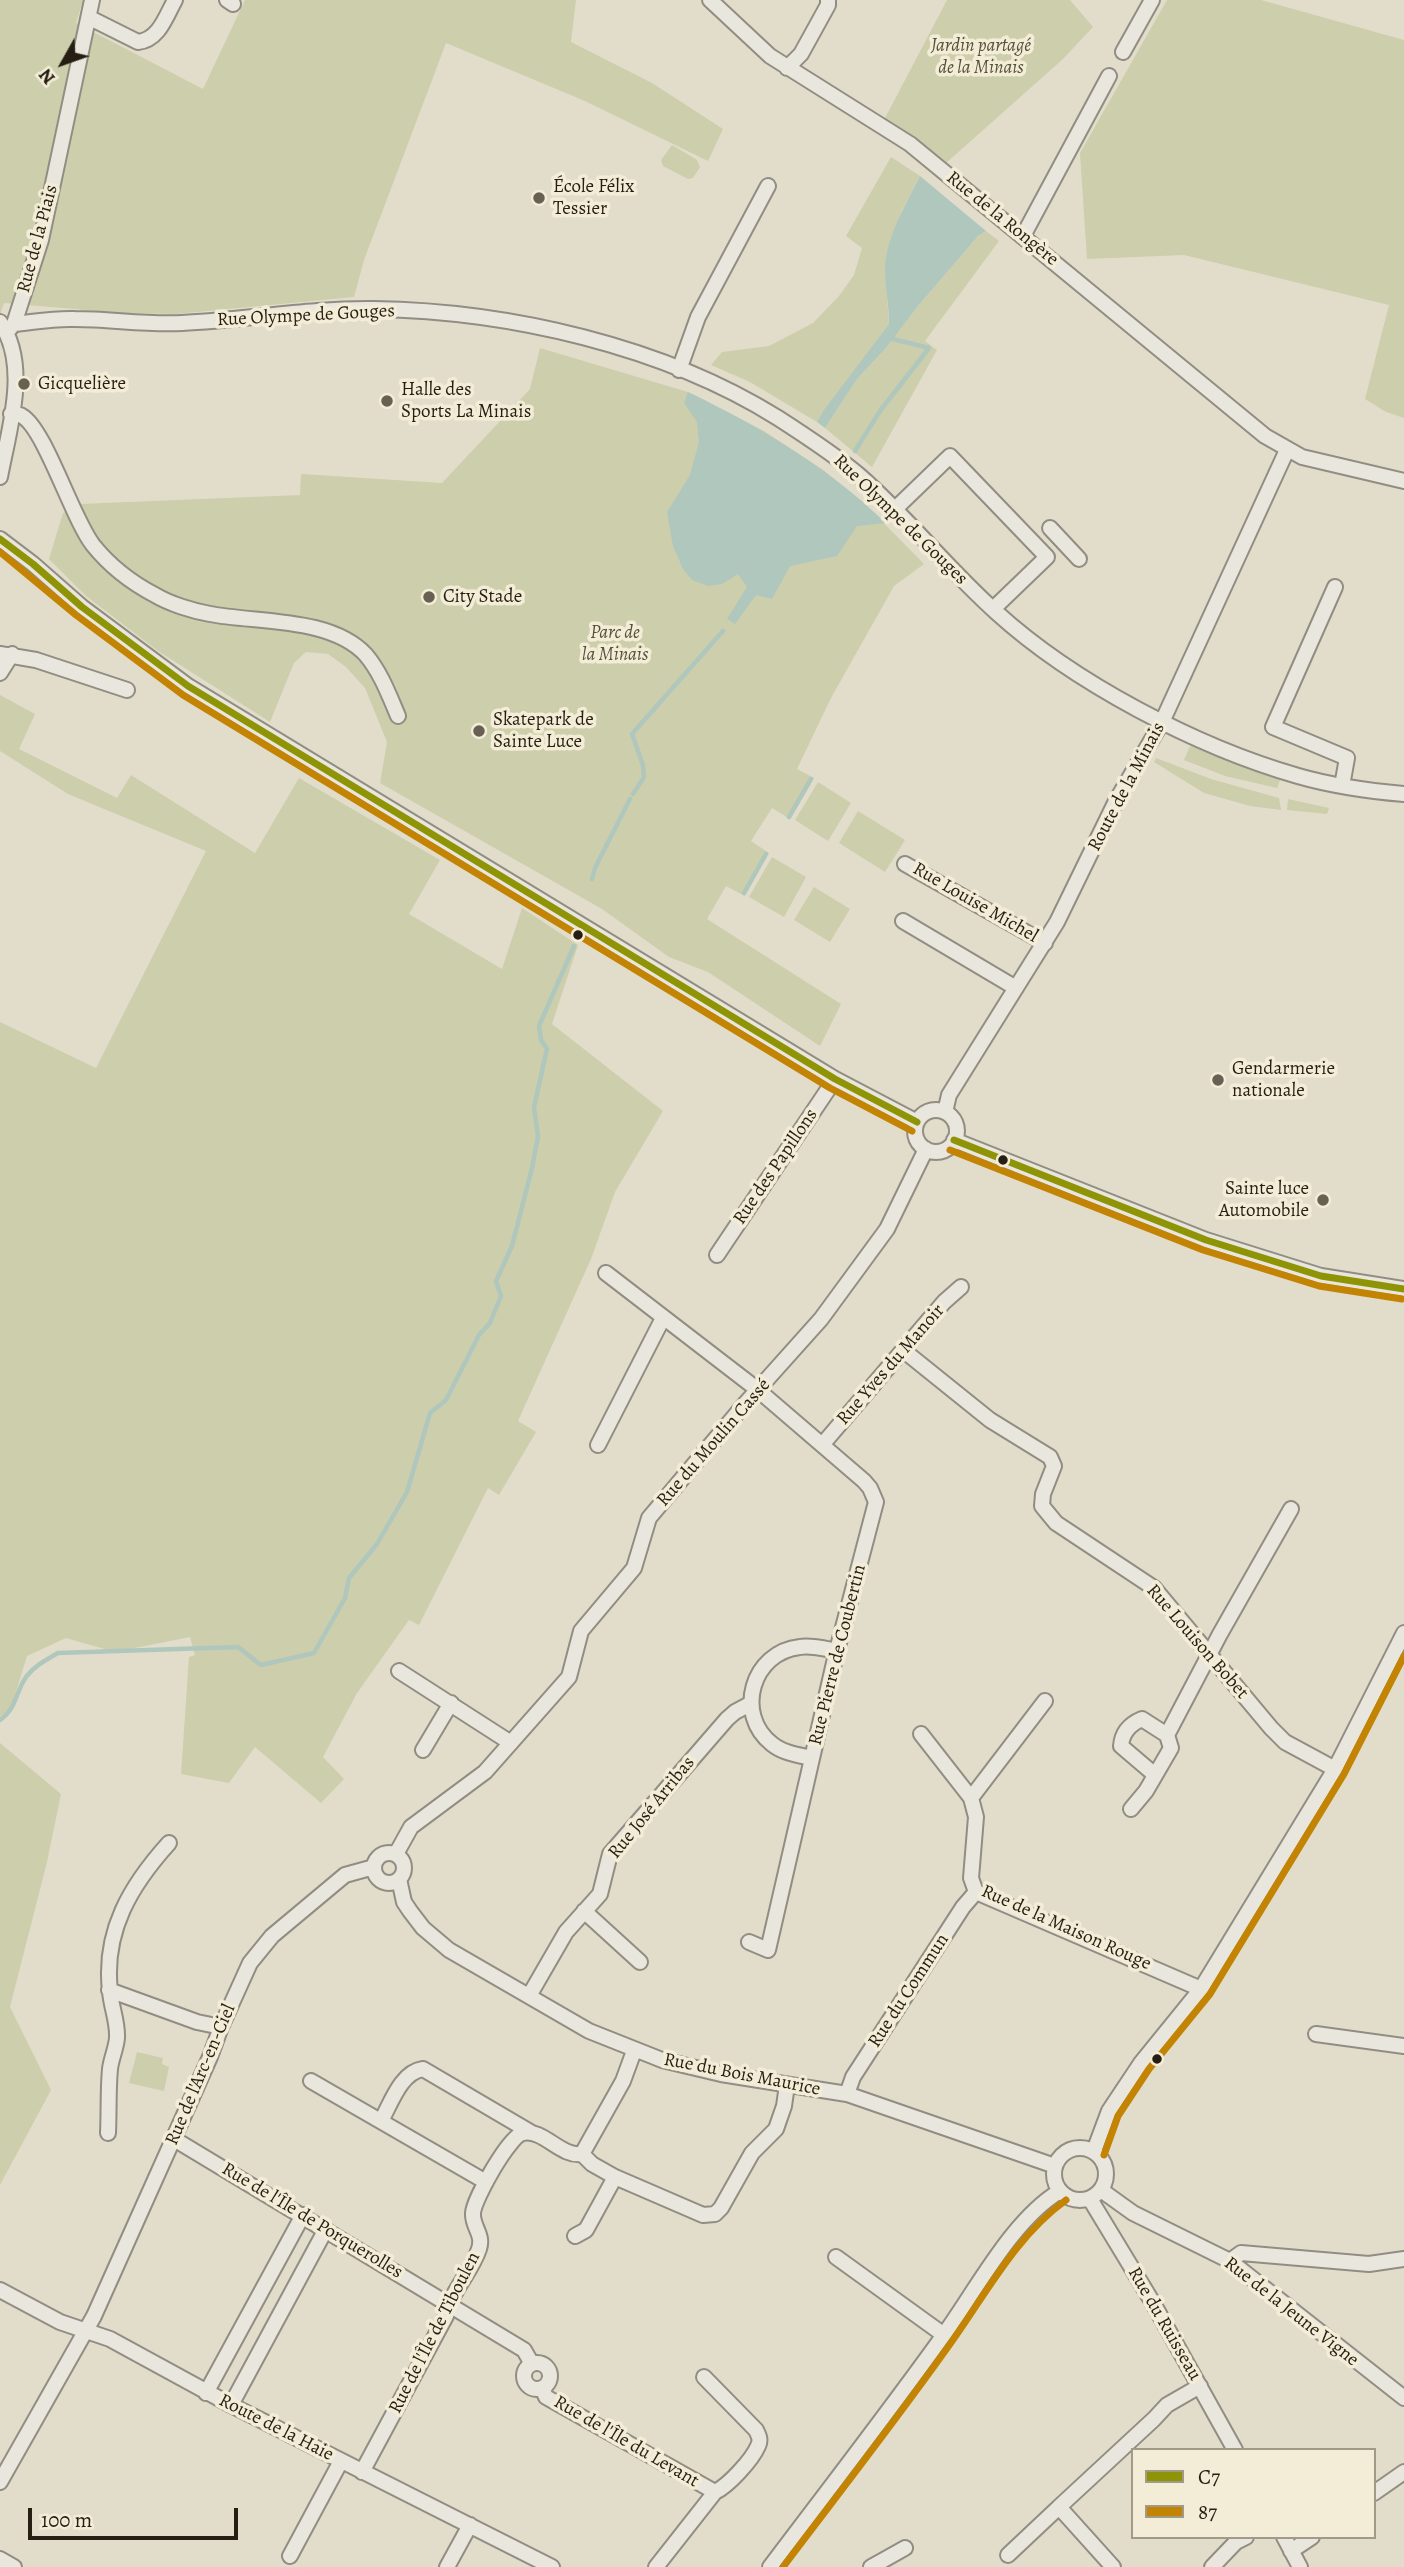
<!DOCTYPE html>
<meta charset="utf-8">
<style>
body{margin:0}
#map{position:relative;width:1404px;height:2567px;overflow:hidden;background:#e2ddcb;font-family:Alegreya,serif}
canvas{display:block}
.legend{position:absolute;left:1131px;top:2448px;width:245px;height:91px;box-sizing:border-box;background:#f3edd7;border:2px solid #a19a88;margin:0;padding:9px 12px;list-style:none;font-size:21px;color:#261e12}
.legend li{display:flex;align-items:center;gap:14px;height:35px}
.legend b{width:35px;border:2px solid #a19a88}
.north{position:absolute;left:28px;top:28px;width:70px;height:70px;-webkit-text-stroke:5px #f3edd7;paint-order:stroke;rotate:230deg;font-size:19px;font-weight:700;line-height:28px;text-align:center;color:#261e12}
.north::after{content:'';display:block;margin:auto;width:24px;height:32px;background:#261e12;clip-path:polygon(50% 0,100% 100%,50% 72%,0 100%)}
.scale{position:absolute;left:28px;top:2508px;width:210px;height:32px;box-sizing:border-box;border:4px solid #261e12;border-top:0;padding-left:9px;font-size:21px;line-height:24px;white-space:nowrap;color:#261e12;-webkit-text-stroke:5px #f3edd7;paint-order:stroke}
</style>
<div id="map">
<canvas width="1404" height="2567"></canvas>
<ul class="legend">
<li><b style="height:9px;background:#8f9406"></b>C7</li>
<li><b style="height:9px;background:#c38404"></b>87</li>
</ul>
<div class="north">N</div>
<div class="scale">100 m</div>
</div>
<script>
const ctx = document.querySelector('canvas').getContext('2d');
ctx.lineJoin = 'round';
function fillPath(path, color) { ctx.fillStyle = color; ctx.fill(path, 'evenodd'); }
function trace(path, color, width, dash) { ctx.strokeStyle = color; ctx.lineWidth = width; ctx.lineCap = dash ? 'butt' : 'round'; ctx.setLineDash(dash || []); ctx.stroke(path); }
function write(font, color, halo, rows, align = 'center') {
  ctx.font = font + ' Alegreya,serif'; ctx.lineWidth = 7; ctx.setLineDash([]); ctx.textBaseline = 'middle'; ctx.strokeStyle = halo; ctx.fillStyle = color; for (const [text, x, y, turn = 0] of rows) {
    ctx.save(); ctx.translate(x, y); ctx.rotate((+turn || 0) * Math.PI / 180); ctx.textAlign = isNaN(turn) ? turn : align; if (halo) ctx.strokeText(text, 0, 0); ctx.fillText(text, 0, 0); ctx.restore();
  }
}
fillPath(new Path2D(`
 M0,0H83L76,23L203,89L245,0H576L571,42L652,83L723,129L708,161L585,101L446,43L364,260L354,297L176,314L120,313L4,303L0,315Z
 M947,0H1070L1093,27L1063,59L945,164L884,120Z
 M1167,0H1261L1404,40V418L1386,412L1365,399L1389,305L1184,255L1087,259L1080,153Z
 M672,145L697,160L700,167L693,178L688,179L663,166L661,160Z
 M891,157L920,176L902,210L889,247L885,268L889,324L817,422L750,382L711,365L722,352L769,346L813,323L839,296L854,275L862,248L846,236Z
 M986,231L999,241L925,341L937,350L872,467L825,428L857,379L886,348L918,306L978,236Z
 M540,348L688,392L764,431L822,469L862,501L924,564L894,586L831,698L797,769L814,778L790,819L772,808L751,841L769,853L745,896L726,886L707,919L841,1004L820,1046L708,972L669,957L602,909L380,783L387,742L365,688L346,667L328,654L306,652L294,663L270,722L158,651L86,596L49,559L63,513L80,504L300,495L301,474L442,483L530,389Z
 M0,695L35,714L19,749L117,798L131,775L255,853L299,778L440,860L409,914L502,969L522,908L578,945L552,1024L663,1111L615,1192L591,1259L518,1421L536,1432L499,1495L488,1488L419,1625L409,1620L357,1693L323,1757L344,1779L321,1803L255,1747L229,1783L181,1774L189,1657L195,1655L190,1637L115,1652L66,1638L27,1656L11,1708L0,1717V1022L96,1068L206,851L68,794L0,751Z
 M1190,746L1280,780L1277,788L1225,776L1184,760Z
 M1156,758L1211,779L1279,798L1281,810L1250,806L1204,793L1154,762Z
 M818,782L851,803L828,841L795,820Z
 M1288,799L1329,808L1327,814L1287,810Z
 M858,811L905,840L885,872L839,843Z
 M772,857L806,877L784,917L749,897Z
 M814,887L850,909L830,942L794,920Z
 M0,1743L61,1794L47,1862L10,2007L51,2090L0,2185Z
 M137,2052L163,2058L162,2064L169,2067L164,2091L129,2083Z`), '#cdceab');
fillPath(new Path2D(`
 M920,176L986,231L978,236L918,306L886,348L857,379L825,428L817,422L824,410L889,324C889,305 885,287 885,269C886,237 906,204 920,176Z
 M688,392C761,427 827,467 886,523L857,526L837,556L790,566L772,599L756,595L735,624L727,619L747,587L738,574L722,584L708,586L692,580L683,569L673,546L667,512L690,475L699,442L697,422L684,403Z`), '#afc7bd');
trace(new Path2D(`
 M855,451L880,411L929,348L893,339
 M633,794L644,777L643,765L632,734L723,631
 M789,817L811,779
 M592,879L595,868L630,799
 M744,893L766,854
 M0,1720C17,1708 15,1693 26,1677C34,1666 46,1660 58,1653L238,1647L261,1665L314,1653L345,1598L349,1578L377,1544L407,1492L430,1413L446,1400L479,1335L490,1323L501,1296L496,1281L512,1246L532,1168L538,1136L534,1107L547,1049L541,1040L539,1026L574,946`), '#afc7bd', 4.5);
const minor = new Path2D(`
 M227,0L233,4
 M710,0L770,56L910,144L1265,436L1302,457L1404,481
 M90,18L138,42C159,40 166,16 175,0
 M1123,52L1152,0
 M787,68L801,54L828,5V0
 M1023,236L1109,76
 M0,322C30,365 9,429 0,477
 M14,324C34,322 55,318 75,319C111,319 146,325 182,323C246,320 310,308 374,309C509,311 663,346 778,418C806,436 835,455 860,476C908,518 948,569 996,612C1074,683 1197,747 1298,776C1333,786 1368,791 1404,794
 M7,332L14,324L41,240L92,0
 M679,370L698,317L768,186
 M11,414C15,415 19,414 22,416C45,429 72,518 93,545C109,565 132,583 155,595C170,604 193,611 210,614C257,623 331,617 366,655C381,673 389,695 398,716
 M894,510L950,456L1047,557L993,609
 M1050,528L1079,559
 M0,539L33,564L82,607L188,686L835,1079L917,1122
 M1335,587L1273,727L1347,758L1342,786
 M0,654L36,660L127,690
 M0,673L12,654
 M905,864L1045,943
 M903,921L1016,988
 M915 1131a21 21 0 1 1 42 0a21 21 0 1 1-42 0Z
 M945,1112L949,1095L1057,922L1116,801L1162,722L1287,450
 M954,1140L1206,1240L1321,1276L1404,1289
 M717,1255L835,1079
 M606,1273L758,1390L864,1481L870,1488L876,1502L836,1654L768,1950L749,1942
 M903,1350L990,1420L1050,1457L1054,1466L1043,1494L1042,1506L1056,1523L1154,1588L1271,1728L1285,1742L1335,1769
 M598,1445L663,1318
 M822,1445L944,1302L961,1287
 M399,1671L511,1743
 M921,1734L971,1798L976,1817L971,1878L976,1892L1201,1989
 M423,1750L451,1703
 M812,1758C798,1755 783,1753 772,1744C734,1714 752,1652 800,1647C811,1645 826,1649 837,1651
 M1155,1775L1121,1746C1122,1733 1130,1724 1142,1719L1167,1735
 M971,1798L1045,1701
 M1131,1809L1146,1791L1171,1748L1167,1735L1220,1634L1291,1509
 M374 1868a15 15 0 1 1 30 0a15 15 0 1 1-30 0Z
 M396,1854L411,1827L485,1772L569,1677L581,1631L634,1568L649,1518L744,1405L821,1319L887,1229L926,1149
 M399,1879L404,1902L410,1911L423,1928L449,1950L589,2031L662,2060L721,2074L847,2094L1055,2166
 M584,1911L640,1962
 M109,1990L197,2022L221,2027
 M529,1996L566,1932L600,1894L610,1854L727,1719L735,1712L750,1704
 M1316,2034L1404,2046
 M311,2081L486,2182
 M847,2094L853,2077L963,1907L976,1892
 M381,2121C391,2103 401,2072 423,2069L532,2133
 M108,2133C109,2112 108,2090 110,2069C111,2059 116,2049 117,2038C118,2022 111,2007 110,1991C103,1931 131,1885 169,1843
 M174,2139L524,2350L532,2364
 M1054 2174a26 26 0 1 1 52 0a26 26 0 1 1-52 0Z
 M1094,2151L1109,2111L1141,2063L1201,1989L1335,1769L1404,1633
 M582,2154L592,2164L615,2177L703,2215L715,2214L721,2208L752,2153L776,2129L784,2106L787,2085
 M1101,2190L1133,2213L1230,2261L1404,2398
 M1090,2199L1153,2303L1235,2450
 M575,2236L586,2230L615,2177
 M836,2257L944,2335
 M1230,2261L1241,2253L1369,2264L1404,2259
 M0,2290L60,2322L110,2339L231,2405L552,2567
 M524 2376a13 13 0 1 1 26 0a13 13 0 1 1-26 0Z
 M542,2388L546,2397L715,2492
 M206,2393L303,2215
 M231,2405L326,2229
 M362,2472L446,2316C451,2291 471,2273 479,2249C484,2234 472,2227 473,2213C474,2199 509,2136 523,2133C544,2129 560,2157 582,2154L623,2081L634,2051
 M0,2482L94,2316L210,2057L221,2027L250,1963L272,1936L345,1875L374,1867
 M1374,2493L1404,2472
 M1059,2507L1154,2419L1167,2405L1200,2386
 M1284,2537L1300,2567
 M1291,2551L1312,2537
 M1008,2555L1059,2507L1113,2567
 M290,2556L341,2461
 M0,2559L14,2567
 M447,2567L470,2525
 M656,2567L715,2492C728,2486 752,2460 758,2446C761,2440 759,2436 756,2430L704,2377
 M770,2567C828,2490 887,2414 943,2336C977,2289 1012,2220 1060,2191
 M871,2567L905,2548
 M1212,2567L1236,2542L1246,2537`);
trace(minor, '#928d82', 18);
trace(minor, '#e9e6dd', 14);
trace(new Path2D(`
 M0,539L33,564L82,607L188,686L835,1079L917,1122
 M954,1140L1206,1240L1321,1276L1404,1289`), '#8f9406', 7);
trace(new Path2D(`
 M0,552L76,615L183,695L830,1088L912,1131
 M950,1150L1203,1250L1319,1286L1402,1299
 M1104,2155L1118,2116L1149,2069L1210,1994L1344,1774L1404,1656
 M783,2567C839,2493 896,2420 950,2344C986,2294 1015,2237 1066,2200`), '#c38404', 7);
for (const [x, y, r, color] of [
 [539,198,7,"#686153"],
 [24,384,7,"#686153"],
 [387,401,7,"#686153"],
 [429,597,7,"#686153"],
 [479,731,7,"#686153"],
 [578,935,6,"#261e12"],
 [1218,1080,7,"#686153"],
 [1003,1160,6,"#261e12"],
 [1323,1200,7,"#686153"],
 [1157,2059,6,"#261e12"]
]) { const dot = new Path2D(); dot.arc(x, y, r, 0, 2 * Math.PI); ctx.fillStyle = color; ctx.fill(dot); trace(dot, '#f3edd7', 2.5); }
write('italic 19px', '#534f38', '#f3edd7', [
 ["Jardin partagé",981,46],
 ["de la Minais",981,68],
 ["Parc de",615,633],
 ["la Minais",615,655]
]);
write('19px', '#261e12', '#f3edd7', [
 ["École Félix",553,187],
 ["Tessier",553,209],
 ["Gicquelière",38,384],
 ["Halle des",401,390],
 ["Sports La Minais",401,412],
 ["City Stade",443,597],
 ["Skatepark de",493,720],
 ["Sainte Luce",493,742],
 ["Gendarmerie",1232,1069],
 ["nationale",1232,1091],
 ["Sainte luce",1309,1189,"right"],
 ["Automobile",1309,1211,"right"]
], 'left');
write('19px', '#261e12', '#f3edd7', [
 ["Rue de la Rongère",1002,219,39],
 ["Rue de la Piais",38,239,-75],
 ["Rue Olympe de Gouges",306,316,-3],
 ["Rue Olympe de Gouges",900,520,44],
 ["Route de la Minais",1127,787,-62],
 ["Rue Louise Michel",975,903,30],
 ["Rue des Papillons",776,1167,-56],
 ["Rue Yves du Manoir",891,1365,-49],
 ["Rue du Moulin Cassé",714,1443,-49],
 ["Rue Louison Bobet",1197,1642,49],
 ["Rue Pierre de Coubertin",838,1655,-76],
 ["Rue José Arribas",652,1808,-51],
 ["Rue de la Maison Rouge",1066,1928,24],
 ["Rue du Commun",909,1991,-57],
 ["Rue de l'Arc-en-Ciel",201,2075,-67],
 ["Rue du Bois Maurice",742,2075,11],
 ["Rue de l'Île de Porquerolles",312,2221,31],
 ["Rue de la Jeune Vigne",1291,2312,38],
 ["Rue du Ruisseau",1164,2324,60],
 ["Rue de l'Île de Tiboulen",435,2333,-63],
 ["Route de la Haie",276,2428,27],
 ["Rue de l'Île du Levant",626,2442,30]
]);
</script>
